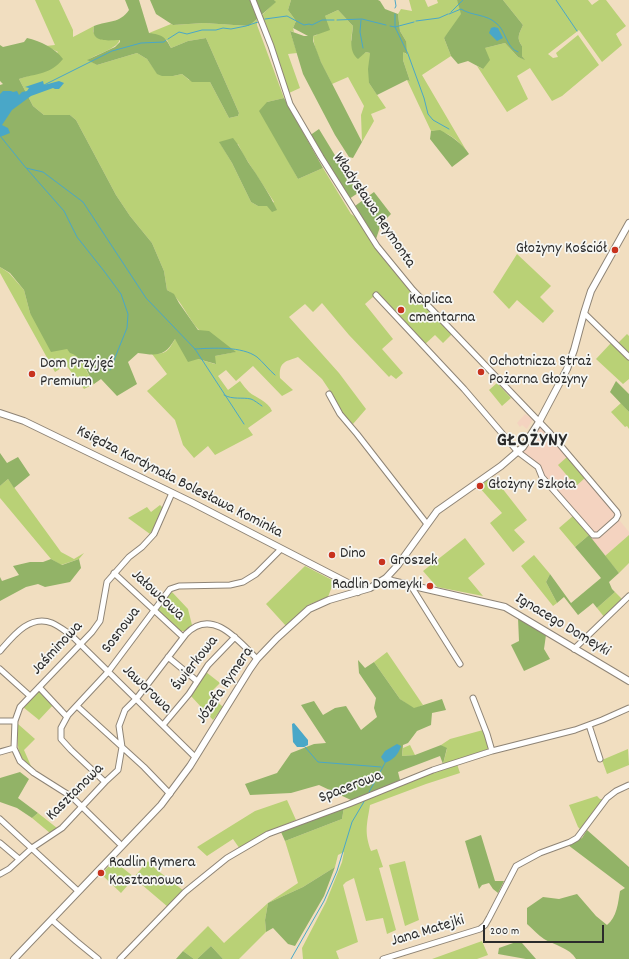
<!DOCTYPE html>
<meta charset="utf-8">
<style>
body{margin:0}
#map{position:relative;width:629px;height:959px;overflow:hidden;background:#f1dec0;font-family:Dekko,sans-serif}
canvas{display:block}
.scale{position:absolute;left:483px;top:925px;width:121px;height:18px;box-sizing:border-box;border:2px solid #2b2b2b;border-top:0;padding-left:5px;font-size:12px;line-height:14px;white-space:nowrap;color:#2b2b2b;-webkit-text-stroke:3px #f6f6f2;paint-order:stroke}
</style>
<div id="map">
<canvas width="629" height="959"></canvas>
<div class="scale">200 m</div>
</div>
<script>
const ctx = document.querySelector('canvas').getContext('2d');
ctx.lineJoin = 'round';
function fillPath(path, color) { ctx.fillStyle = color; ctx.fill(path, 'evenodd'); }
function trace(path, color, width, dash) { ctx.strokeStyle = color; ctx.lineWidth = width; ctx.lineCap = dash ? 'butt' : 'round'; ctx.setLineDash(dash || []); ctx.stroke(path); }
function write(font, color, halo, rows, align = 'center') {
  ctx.font = font + ' Dekko,sans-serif'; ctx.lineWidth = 3.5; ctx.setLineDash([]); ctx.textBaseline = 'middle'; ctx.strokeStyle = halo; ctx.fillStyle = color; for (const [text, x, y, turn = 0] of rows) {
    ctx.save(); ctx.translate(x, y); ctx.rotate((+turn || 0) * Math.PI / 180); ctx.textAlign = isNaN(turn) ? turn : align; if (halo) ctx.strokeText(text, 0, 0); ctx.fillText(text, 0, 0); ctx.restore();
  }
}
fillPath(new Path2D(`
 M525,414L533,419L527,429L522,425L520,427L517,423Z
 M541,426L611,506L620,521L629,532V535L605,556L580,525L542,481L534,467L520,454Z`), '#f4d3c0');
fillPath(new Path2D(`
 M35,0H59L73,30V37L94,26L93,31L96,37L120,39C118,49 96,54 88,60L97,65L137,53L147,59L157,73L173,76L182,74L189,80L210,82L229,118L238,116L239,113L206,38L188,41L171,48L167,40L149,33L171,24L173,25L204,23L249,26L257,19V25L284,98L267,102L279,144L298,179L323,168L351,214L357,218L379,251L453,333L443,343L435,335L424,345L374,296L365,304L393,339L382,349L403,373L396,379L391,375L389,377L349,335L322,303L313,312L305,304L289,317L339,373L366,409L353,424L340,411L330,391L322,379L298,357C284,362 279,362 280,378L293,390L282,396L253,366L236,381L226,370L218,376L228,390L240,381C243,385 246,389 249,392C256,398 268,401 272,411L248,428L253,435L215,455L208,446L194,458L183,445L175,420L147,391L167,374L152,354C167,354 168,351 175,339L198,359L215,364V356L235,352C225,346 205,337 198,329C188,318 179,296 167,290L164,271L152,243L130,216L116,195L76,120L70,115H44L33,106L19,79L31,75L58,52L46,46L55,45ZM220,143L238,144L243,154L274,202L267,206H258L251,202L232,163Z
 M274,0H291L288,10L296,21L293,28L294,32L290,31L297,53L288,54L300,88L289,93L260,17L275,2Z
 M409,0H425L428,7L438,3L437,0H457L458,2L479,0L444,38L451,56L422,75L466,150C457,140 446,129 431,131L407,80L410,81L403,60V51L406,54V41L400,31L398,14L401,9L412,11Z
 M503,0H588L592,5L599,0H606L626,26L616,34L622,45L602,62L579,30L548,54L553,58L558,57L556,53L578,35L599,65L562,96L552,101L530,68L517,76L528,99L507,112L477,66L483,69L485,48L505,43L518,57L524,59L522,56V46C516,38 519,34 523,25Z
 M338,10L353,26L351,40L362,55L366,52L370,53L369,83L386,108L371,114L374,121L362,142L361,115L364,106L348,77L332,84C325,69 314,52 313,36L317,35L325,16Z
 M517,254L551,286L540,297L554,311L543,323L517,300L509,309L493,292Z
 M0,267L9,273L24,290L30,313L67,349L75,354L81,361L94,384L84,389L66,365L55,372L0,273Z
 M627,334L629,336V355L617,344Z
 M611,343L629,359V379L623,384L596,359Z
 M497,383L511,398L502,406L489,390Z
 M621,403L629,412V429L627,426L625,427L611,412Z
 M567,457L585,478L576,486L558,465Z
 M492,476V478L500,490L502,488L527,520L514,530L525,542L513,552L490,523L502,513L479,487Z
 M8,479L61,552L74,559L84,553L79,559L61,565L51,559L0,498V486Z
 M160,505L163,508L153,529L150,534L128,518L147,507L151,512Z
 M573,516L589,535L575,547L559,528Z
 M629,535V563L619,573L605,556Z
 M465,538L485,564L468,578L483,596L437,587L423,571Z
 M534,555L550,574L546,582L557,603L553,606L521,566Z
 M305,566L334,581L328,597L308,605L286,626L266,604Z
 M172,592L188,609L192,625L186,631H180L159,612L158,610L161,604Z
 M615,592L623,600L605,618L597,608Z
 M387,652L423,705L414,709L400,699L374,662Z
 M206,672L220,683L209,694L223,707L213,720L191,696Z
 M39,690L53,705L39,720L23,707Z
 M18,724L35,739L24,750L31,766L40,775C17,755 17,755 18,724Z
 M483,730L489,749L443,764L447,749L441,745L450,739Z
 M410,745L415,755L402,756L403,748Z
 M628,749L629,765L607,774L602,760Z
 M457,764L460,773L426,784L370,805C367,824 364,832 371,851L377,849L383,867L379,868L396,930L387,934L383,918L366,921L354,878L346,882L343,885L358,942L336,951L339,959H303L302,948L326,902L342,862L344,852L338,855L335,867L303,887L268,903L265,920L266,932L239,959H223L211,946L197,959H194L183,951L208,926L224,943L268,903L298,883L285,841L342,819L344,807L438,769Z
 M597,796L600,799H603L581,830L578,827L569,805Z
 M287,800L296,820L270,831L240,849L233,839L207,856L197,847L255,811Z
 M38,813L57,828L50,833L32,818Z
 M114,861L134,877L148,861L157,870L184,891L168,907L134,878L121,893L101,874Z
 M405,861L419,920L405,926L389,865Z
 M482,941L488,955L477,959H432Z`), '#b9d176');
fillPath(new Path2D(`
 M125,0H139L149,33C162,35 165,36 171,48L188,41L206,38L239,113L238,116L229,118L210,82H192L182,74L173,76H162L157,74L147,59L137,53L97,65L87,60L115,47L120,42V40C109,40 90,44 94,26C109,20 119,24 129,10Z
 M150,0H274L276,2L249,26L204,23L173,25L156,14Z
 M291,0H378L380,1L385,9L398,14L400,31L406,41L407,54L403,52V60L410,81L407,80L377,95L369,83L368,69L370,53L366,52L358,59C348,51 352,37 353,26L338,10L325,16L330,30L313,36V41L321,62L362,142L353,158L349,157L335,135L303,74L290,31L304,36H308L293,28L296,21L288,10Z
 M457,0H503L523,25C519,34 516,38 522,46V56L525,60L518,57L505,43L485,48L490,60L483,69L468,61L458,64L451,56L444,38L461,14Z
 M27,38C40,41 55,48 63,59C50,75 37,73 19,79L33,106L44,115H70L76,120L116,195L130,216L152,243L164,271L167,290L174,294L179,303L198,330L209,331L236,352L215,356L216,364L198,359L188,362L175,339C165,356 158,356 138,353L128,362L137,384L117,396L101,379L94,384C88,374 82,356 70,353L67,349L51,352L30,313L24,290L10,273L0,267V85L3,84L0,81V45L3,47L24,42Z
 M284,98L323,168L298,179L259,111L267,102Z
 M319,129L358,193L349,199L309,136Z
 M440,130C451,136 462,143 469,154L452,167L430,139L431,131Z
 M233,138C239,145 243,154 248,162C259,178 269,193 277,210L272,212L267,206H258L251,202L232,163L219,142Z
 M374,192L391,214L381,224L376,239L355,206Z
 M616,381L629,394V412L610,392Z
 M0,453L7,463L18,457L30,475L14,488L8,479L0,486Z
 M589,535L619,573L609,582L612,589L615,592L597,608L593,603L578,615L564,597L557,603L546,582L550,574L571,603L601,578L575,547Z
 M51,559L62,565L79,559L81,568L70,582L45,587L38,584L26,587L0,601V577L2,581L19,575L13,566L30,562H43Z
 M518,618L546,635L544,649L550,659L524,671L511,645L519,641Z
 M358,660L365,668L374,662L400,699L414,708L442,699L446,710L432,713L431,725L417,731L408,743L403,745L402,756L415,755L441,745L447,748L443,764L440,756L398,772L400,780L353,801L319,785L291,793L250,795L245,784L277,773L291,753L314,744L326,743L301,705L314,701L323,715L335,708L346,706L361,730L377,717L374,708L376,698L359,673Z
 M20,772L29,779L18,798L38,813L32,818L17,808L0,802V778Z
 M344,807L342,819L285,841L281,832Z
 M587,830L629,867V959H576C570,948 554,945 544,939C538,935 533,929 527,924V908L543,897L559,899L577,894L596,916L607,925C617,917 618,903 620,891L625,888L568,845L582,838Z
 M481,835L495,881H504L498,893L493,889L489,883L482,885L479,889L465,841Z
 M335,867L324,896L295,946L288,944L273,928L266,932L265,920L268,903L303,887Z
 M516,942L522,943L536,959H526L498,954L499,948Z
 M211,946L223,959H197Z
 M183,951L194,959H176Z`), '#92b367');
fillPath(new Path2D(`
 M494,27L498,28L503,38L497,41L489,33L491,28Z
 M43,81L44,85L59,81L64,83L59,89H55L53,88L31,96L12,110L2,125L8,128L10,133L0,137V94L3,91H11L13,92L17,91L19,95L22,92L27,91L29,88L25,87Z
 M294,723L308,740V745L304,747H297L293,742L292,724Z
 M397,744L401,746C398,755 394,759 385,763L381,757L385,751Z`), '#49a7c8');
trace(new Path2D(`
 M395,0L396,6L395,8
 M556,0L577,31
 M451,12L463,0
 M395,14V27L408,54L424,98L428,114L433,120L449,129
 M449,14L461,9C472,16 486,14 496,23C506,30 506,48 518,52
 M265,19L287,16L304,25L309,24L312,25L322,20H334
 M337,20L362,19L386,25
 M361,20L360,32L363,48
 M416,21L439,18L448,14
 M390,26L395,27L414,22
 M168,39L179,32L187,34L202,30H216L223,28L231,29L246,26L258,22
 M44,85L112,51L141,43L164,42L166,40
 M1,137L26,168L43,172L83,202L146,298L195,349L244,424
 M27,169L64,211L77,237L104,271L121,294L128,314L127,328L110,370
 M195,349C213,348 242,346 257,357C263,362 269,370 275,375
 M224,395C233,400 242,397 251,399C254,400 259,404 262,406
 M305,747L318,762L381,767
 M368,794L385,763
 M291,959L324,901L337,871L352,822L365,800`), '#49a7c8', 1);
const minor = new Path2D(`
 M253,0L271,46L290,104L321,157L377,246L413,290L550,433L617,512L618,515L616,519L598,535H593L542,477L538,467L518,452L464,389L376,295
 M584,313L629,357
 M329,394L340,414L357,434L427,524
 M114,573L183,637
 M411,586L460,664
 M574,649L629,596
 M0,651C13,636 30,614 52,623C59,626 65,631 71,635L195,757
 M168,657L197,681
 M0,669L30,696
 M39,687L67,717
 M473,698L487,734L492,751
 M77,706L144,767L170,794
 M0,721H15
 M163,725L189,694L208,665L235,637
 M589,725L600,759
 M0,752L14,748
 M105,782L71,750L61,739V728L68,715L108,672L170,589L179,586L230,585L243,582L256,574L281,549
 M0,819L78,891
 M0,843L19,859
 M119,843L72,797L34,773L20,761L14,748L15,721L20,707L92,632L100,621L107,582L129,557L142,547L154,534L172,493
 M0,874L9,869L32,848L62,828L105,782L118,770L122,747L119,726L125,710L137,698L186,634C212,607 238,640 257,659
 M52,920L76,941L98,959
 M120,959L185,892L227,858L268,834L349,804L433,770L492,751L575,730L602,720L629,708
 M383,959L480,929L485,925L489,918L516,866L540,853L570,842L577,838L607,798L616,791L629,785`);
const tertiary = new Path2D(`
 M0,413L24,421L191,502L344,581L354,586L358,592
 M386,578L392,581L505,607L629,681
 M14,959L161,805L190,766L250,669L257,659L277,638L309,609L329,600L370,588L386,578L398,565L437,511L501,466L523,447L539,422L567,369L574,350L584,313L591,291L629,223`);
trace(minor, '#8e8476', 7);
trace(tertiary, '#8e8476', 8);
trace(minor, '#fff', 5);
trace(tertiary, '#fff', 6);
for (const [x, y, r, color] of [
 [615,250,4,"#c8321e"],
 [401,310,4,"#c8321e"],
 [481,372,4,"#c8321e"],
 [32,374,4,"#c8321e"],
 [480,486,4,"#c8321e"],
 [332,555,4,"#c8321e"],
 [382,562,4,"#c8321e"],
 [430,586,4,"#c8321e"],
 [101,873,4,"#c8321e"]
]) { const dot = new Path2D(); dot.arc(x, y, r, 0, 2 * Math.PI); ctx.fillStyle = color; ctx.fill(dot); trace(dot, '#f6f6f2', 1.5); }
write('16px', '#2b2b2b', '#f6f6f2', [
 ["Władysława Reymonta",373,211,56],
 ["Księdza Kardynała Bolesława Kominka",179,483,27],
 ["Jałowcowa",157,596,43],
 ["Ignacego Domeyki",562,626,31],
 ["Sosnowa",122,631,-53],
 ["Jaśminowa",58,649,-47],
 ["Świerkowa",196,664,-52],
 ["Józefa Rymera",226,686,-56],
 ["Jaworowa",146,690,44],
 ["Spacerowa",351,788,-21],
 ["Kasztanowa",76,793,-45],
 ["Jana Matejki",428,932,-17]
]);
write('16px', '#2b2b2b', '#f6f6f2', [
 ["Głożyny Kościół",607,250,"right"],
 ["Kaplica",409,301],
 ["cmentarna",409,319],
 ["Ochotnicza Straż",489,363],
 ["Pożarna Głożyny",489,381],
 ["Dom Przyjęć",40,365],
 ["Premium",40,383],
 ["Głożyny Szkoła",488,486],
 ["Dino",340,555],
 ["Groszek",390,562],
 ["Radlin Domeyki",422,586,"right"],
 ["Radlin Rymera",109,864],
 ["Kasztanowa",109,882]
], 'left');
ctx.letterSpacing = '1px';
write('bold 20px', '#2b2b2b', '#f6f6f2', [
 ["GŁOŻYNY",532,442]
]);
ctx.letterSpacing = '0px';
</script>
